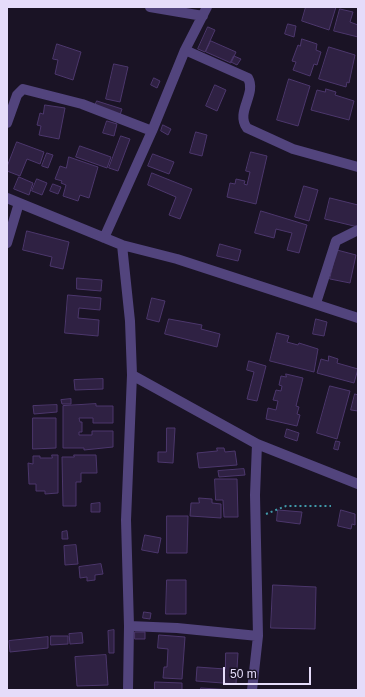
<!DOCTYPE html>
<style>
body{margin:0}
#map{position:relative;width:365px;height:697px;overflow:hidden;background:#1a1325;font-family:Arial,sans-serif}
canvas{display:block}
.frame{position:absolute;inset:0;border:8px solid #e5dcfa;pointer-events:none}
.scale{position:absolute;left:223px;top:667px;width:88px;height:18px;box-sizing:border-box;border:2px solid #e5dcfa;border-top:0;padding-left:5px;font-size:12px;line-height:14px;white-space:nowrap;color:#e5dcfa;-webkit-text-stroke:3px #1a1325;paint-order:stroke}
</style>
<div id="map">
<canvas width="365" height="697"></canvas>
<div class="frame"></div>
<div class="scale">50 m</div>
</div>
<script>
const ctx = document.querySelector('canvas').getContext('2d');
ctx.lineJoin = 'round';
function fillPath(path, color) { ctx.fillStyle = color; ctx.fill(path, 'evenodd'); }
function trace(path, color, width, dash) { ctx.strokeStyle = color; ctx.lineWidth = width; ctx.lineCap = dash ? 'butt' : 'round'; ctx.setLineDash(dash || []); ctx.stroke(path); }
const building = new Path2D(`
 M306,7H336L329,30L302,21Z
 M340,9L353,12L350,22L358,25V37L334,31Z
 M288,24L296,26L294,37L285,34Z
 M208,27L215,30L205,52L198,49Z
 M302,39L317,44L316,50L321,52L317,65L314,64L310,76L293,70L296,62L292,61L298,45L300,46Z
 M211,41L236,52L231,63L206,52Z
 M57,44L81,52L73,80L55,74L58,60L53,59Z
 M329,47L355,55L349,83L347,82L346,87L319,79Z
 M234,56L241,59L237,65L231,62Z
 M114,64L128,67L120,102L106,99Z
 M154,78L160,81L157,88L151,85Z
 M289,79L310,86L298,126L277,120Z
 M215,85L226,90L217,111L206,106Z
 M326,89L336,92L335,95L354,101L349,120L311,110L317,90L325,92Z
 M97,101L122,109L120,115L95,106Z
 M45,105L65,108L59,139L39,135L41,126L37,125L40,113L43,114Z
 M107,121L117,124L114,136L103,133Z
 M163,125L171,129L168,135L161,131Z
 M196,132L207,135L202,156L190,153Z
 M121,136L130,139L118,171L109,168Z
 M17,142L44,152L40,164L27,159L20,176L7,171V167Z
 M80,146L111,157L107,168L76,157Z
 M251,152L267,156L256,204L227,197L230,183L235,184L236,179L245,181L244,184L247,185L250,172L246,171Z
 M47,153L53,155L48,168L42,166Z
 M153,154L174,162L169,174L148,166Z
 M69,157L98,167L89,198L80,195L78,201L63,196L66,185L61,183L62,181L55,179L60,166L66,168Z
 M152,173L192,189L180,219L169,215L176,197L148,185Z
 M19,177L33,183L29,195L14,189Z
 M37,179L47,183L42,195L32,191Z
 M53,184L61,187L58,194L50,191Z
 M304,186L318,190L309,221L295,217Z
 M330,198L358,205V227L325,219Z
 M261,211L307,225L299,253L287,250L292,233L276,229L274,238L255,233Z
 M27,231L69,242L63,269L50,266L52,257L23,250Z
 M220,244L241,250L238,261L217,256Z
 M337,250L356,255L350,283L330,279Z
 M77,278L102,280L101,291L77,289Z
 M68,295L101,298L100,310L79,308L78,318L99,320L98,336L65,333Z
 M152,298L165,301L159,322L147,319Z
 M169,319L202,325L201,329L220,334L217,347L165,334Z
 M316,319L327,322L324,336L313,334Z
 M277,333L289,336L287,342L298,345L299,343L318,349L314,372L270,361Z
 M329,356L338,359L337,363L358,369L354,383L317,373L321,359L328,361Z
 M249,361L266,366L257,401L247,399L254,372L247,370Z
 M286,374L303,378L296,406L299,407L297,414L300,415L297,426L266,419L268,408L276,410L278,401L273,400L276,390L281,391L282,386L279,385L281,376L286,377Z
 M103,379V389L75,390L74,380Z
 M330,386L350,391L337,439L317,433Z
 M355,394L358,395V411L351,410Z
 M71,399V404H62L61,400Z
 M96,404V406H113V423H93V418H79L80,422H82V432H79V435H92V431H113V447L84,450V448H63V406Z
 M57,405V412L34,414L33,406Z
 M33,418H56V448L33,449Z
 M167,428H175L173,463L158,462V452H166Z
 M287,429L299,433L297,441L285,437Z
 M336,441L340,442L338,450L334,449Z
 M217,448H224L225,452L235,451L237,465L199,468L197,453L217,451Z
 M52,455H58V493L45,494V491H36V484H29L28,463L33,464V456H40V458H52Z
 M74,455H96L97,473H81V482H76V506H63L62,457H74Z
 M244,469L245,475L219,477L218,471Z
 M215,479H237L238,517H224L223,500H216Z
 M199,498L212,499V503L221,504V518L190,516L191,503H199Z
 M100,503V512H91V504Z
 M278,510L302,512L300,524L277,521Z
 M341,510L355,514V525L352,524L351,529L338,526Z
 M167,516H188L187,553H167Z
 M67,531L68,539H62V532Z
 M145,535L161,538L158,553L142,550Z
 M76,545L78,564L65,565L64,546Z
 M101,564L103,574L95,575V580L87,581V577L80,578L79,567Z
 M167,580H186V614H166Z
 M273,585L316,587L315,629L271,628Z
 M144,612L151,613L150,619L143,618Z
 M114,630V653H109L108,631Z
 M135,632H145V639H135Z
 M82,633L83,643L70,644L69,634Z
 M159,635L185,637L182,679L163,678L164,667H167L168,649L158,648Z
 M51,636H68V644L51,645Z
 M48,637V648L10,652L9,641Z
 M226,653H238L236,684L196,681L197,667L225,669Z
 M106,655L108,685L77,686L75,657Z
 M155,682L182,683V690H155Z
 M201,688L233,690H201Z`);
fillPath(building, '#2f2143');
trace(building, '#4c376c', 1);
trace(new Path2D(`
 M266,514L286,506H331`), '#419aa9', 2, [2, 3]);
trace(new Path2D(`
 M150,7L203,16
 M185,50L248,78C257,94 235,112 247,128L293,149L358,167
 M7,123L17,95L23,89L82,104L152,131
 M7,198L122,245L177,259L358,318
 M104,238L152,131L185,50L207,7
 M7,243L19,203
 M122,245L130,321L132,375L126,520L129,626L128,690
 M316,303L336,241L358,230
 M132,375L257,444L358,484
 M129,626L177,628L258,636
 M252,690L258,636L255,495L257,444`), '#52447d', 10);
</script>
